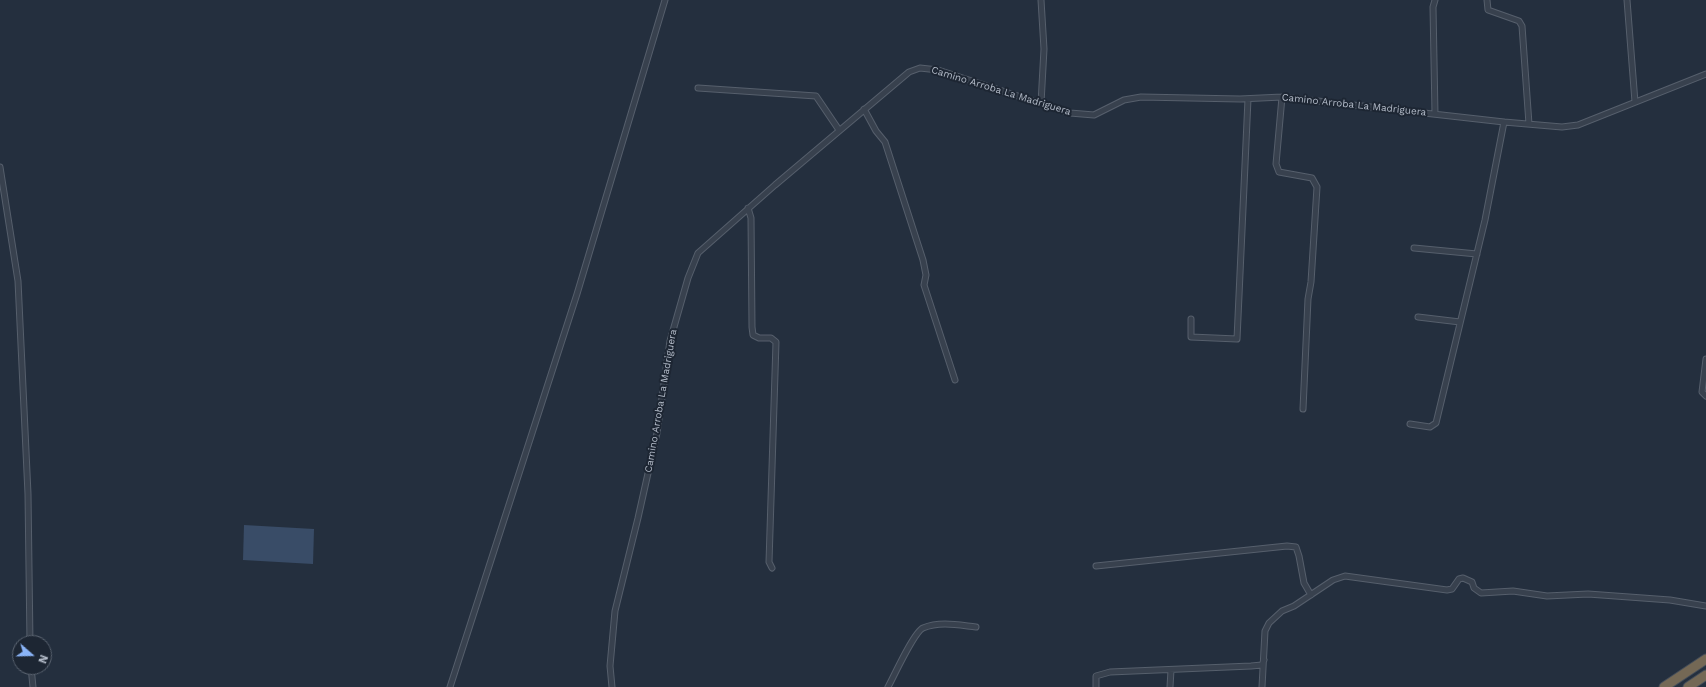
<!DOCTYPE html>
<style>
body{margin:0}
#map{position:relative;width:1706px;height:687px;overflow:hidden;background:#242f3e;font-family:"Work Sans",sans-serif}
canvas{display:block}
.north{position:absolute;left:12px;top:635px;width:40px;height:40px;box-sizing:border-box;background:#1d2633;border:1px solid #59626f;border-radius:50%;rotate:110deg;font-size:11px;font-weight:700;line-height:16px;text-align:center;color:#b4bcc9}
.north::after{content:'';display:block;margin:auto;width:14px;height:18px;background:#8ab4f8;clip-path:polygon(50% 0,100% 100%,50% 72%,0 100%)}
</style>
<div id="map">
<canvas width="1706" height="687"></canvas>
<div class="north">N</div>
</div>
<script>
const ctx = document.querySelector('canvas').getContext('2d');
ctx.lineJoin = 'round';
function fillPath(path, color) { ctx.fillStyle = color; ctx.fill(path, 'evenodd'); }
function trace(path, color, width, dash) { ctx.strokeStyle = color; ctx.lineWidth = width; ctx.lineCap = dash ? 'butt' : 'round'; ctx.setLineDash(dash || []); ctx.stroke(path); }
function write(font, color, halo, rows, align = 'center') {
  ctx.font = font + ' "Work Sans",sans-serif'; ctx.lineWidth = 4; ctx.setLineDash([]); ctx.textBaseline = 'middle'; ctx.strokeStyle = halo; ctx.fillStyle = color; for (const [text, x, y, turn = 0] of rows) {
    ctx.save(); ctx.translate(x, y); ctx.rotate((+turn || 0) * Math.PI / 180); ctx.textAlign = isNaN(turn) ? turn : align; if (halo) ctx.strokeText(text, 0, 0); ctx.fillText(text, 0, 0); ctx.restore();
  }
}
fillPath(new Path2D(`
 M244,525L314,529L313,564L243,560Z`), '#394c67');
const minor = new Path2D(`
 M1435,0L1433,7L1435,114
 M1487,0L1488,10L1519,21L1522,26L1529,124
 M1627,0L1635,102
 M698,88L816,96L839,130
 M1282,97L1276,164L1279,172L1312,178L1317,187L1311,282L1308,299L1303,409
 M1041,103L1044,49L1041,0
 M864,109L876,131L885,142L923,260L926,275L924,285L955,380
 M0,167L18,281L28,494L30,643
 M748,208L751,218L752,327L753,335L759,338H771L776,342L769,562L772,568
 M1414,248L1477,254
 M1418,317L1460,322
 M1191,319V337L1237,339L1248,99
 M1706,359L1702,392L1706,396
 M1410,424L1430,427L1436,423L1485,220L1504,122
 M1096,566L1287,546L1296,547L1299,556L1304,583L1311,595
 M31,667L33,687
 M450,687L577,294L665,0
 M612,687L610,666L615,611L638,518L657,433L670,341L688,278L698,253L775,185L909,72L920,68L938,70L1070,113L1094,115L1124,100L1141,97L1240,99L1282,97L1504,122L1562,127L1578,125L1706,74
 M888,687C894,676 914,632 923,628C940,621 958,625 976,627
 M1096,687V676L1110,672L1251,666L1262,665L1264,660
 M1170,687L1171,670
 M1262,687L1265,631L1269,623L1282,611L1294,606L1333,580L1345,576L1447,590L1452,589L1459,579L1463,578L1472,582L1474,588L1481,593L1513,591L1547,596L1588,594L1670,600L1706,606`);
const motorway = new Path2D(`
 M1664,687L1706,659
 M1688,687L1706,675`);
trace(minor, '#565f6c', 7);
trace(motorway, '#434c59', 11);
trace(minor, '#38414e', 5);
trace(motorway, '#746855', 9);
write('10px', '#b4bcc9', '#1d2633', [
 ["Camino Arroba La Madriguera",1001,91,17],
 ["Camino Arroba La Madriguera",1354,105,6],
 ["Camino Arroba La Madriguera",661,401,-80]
]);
</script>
